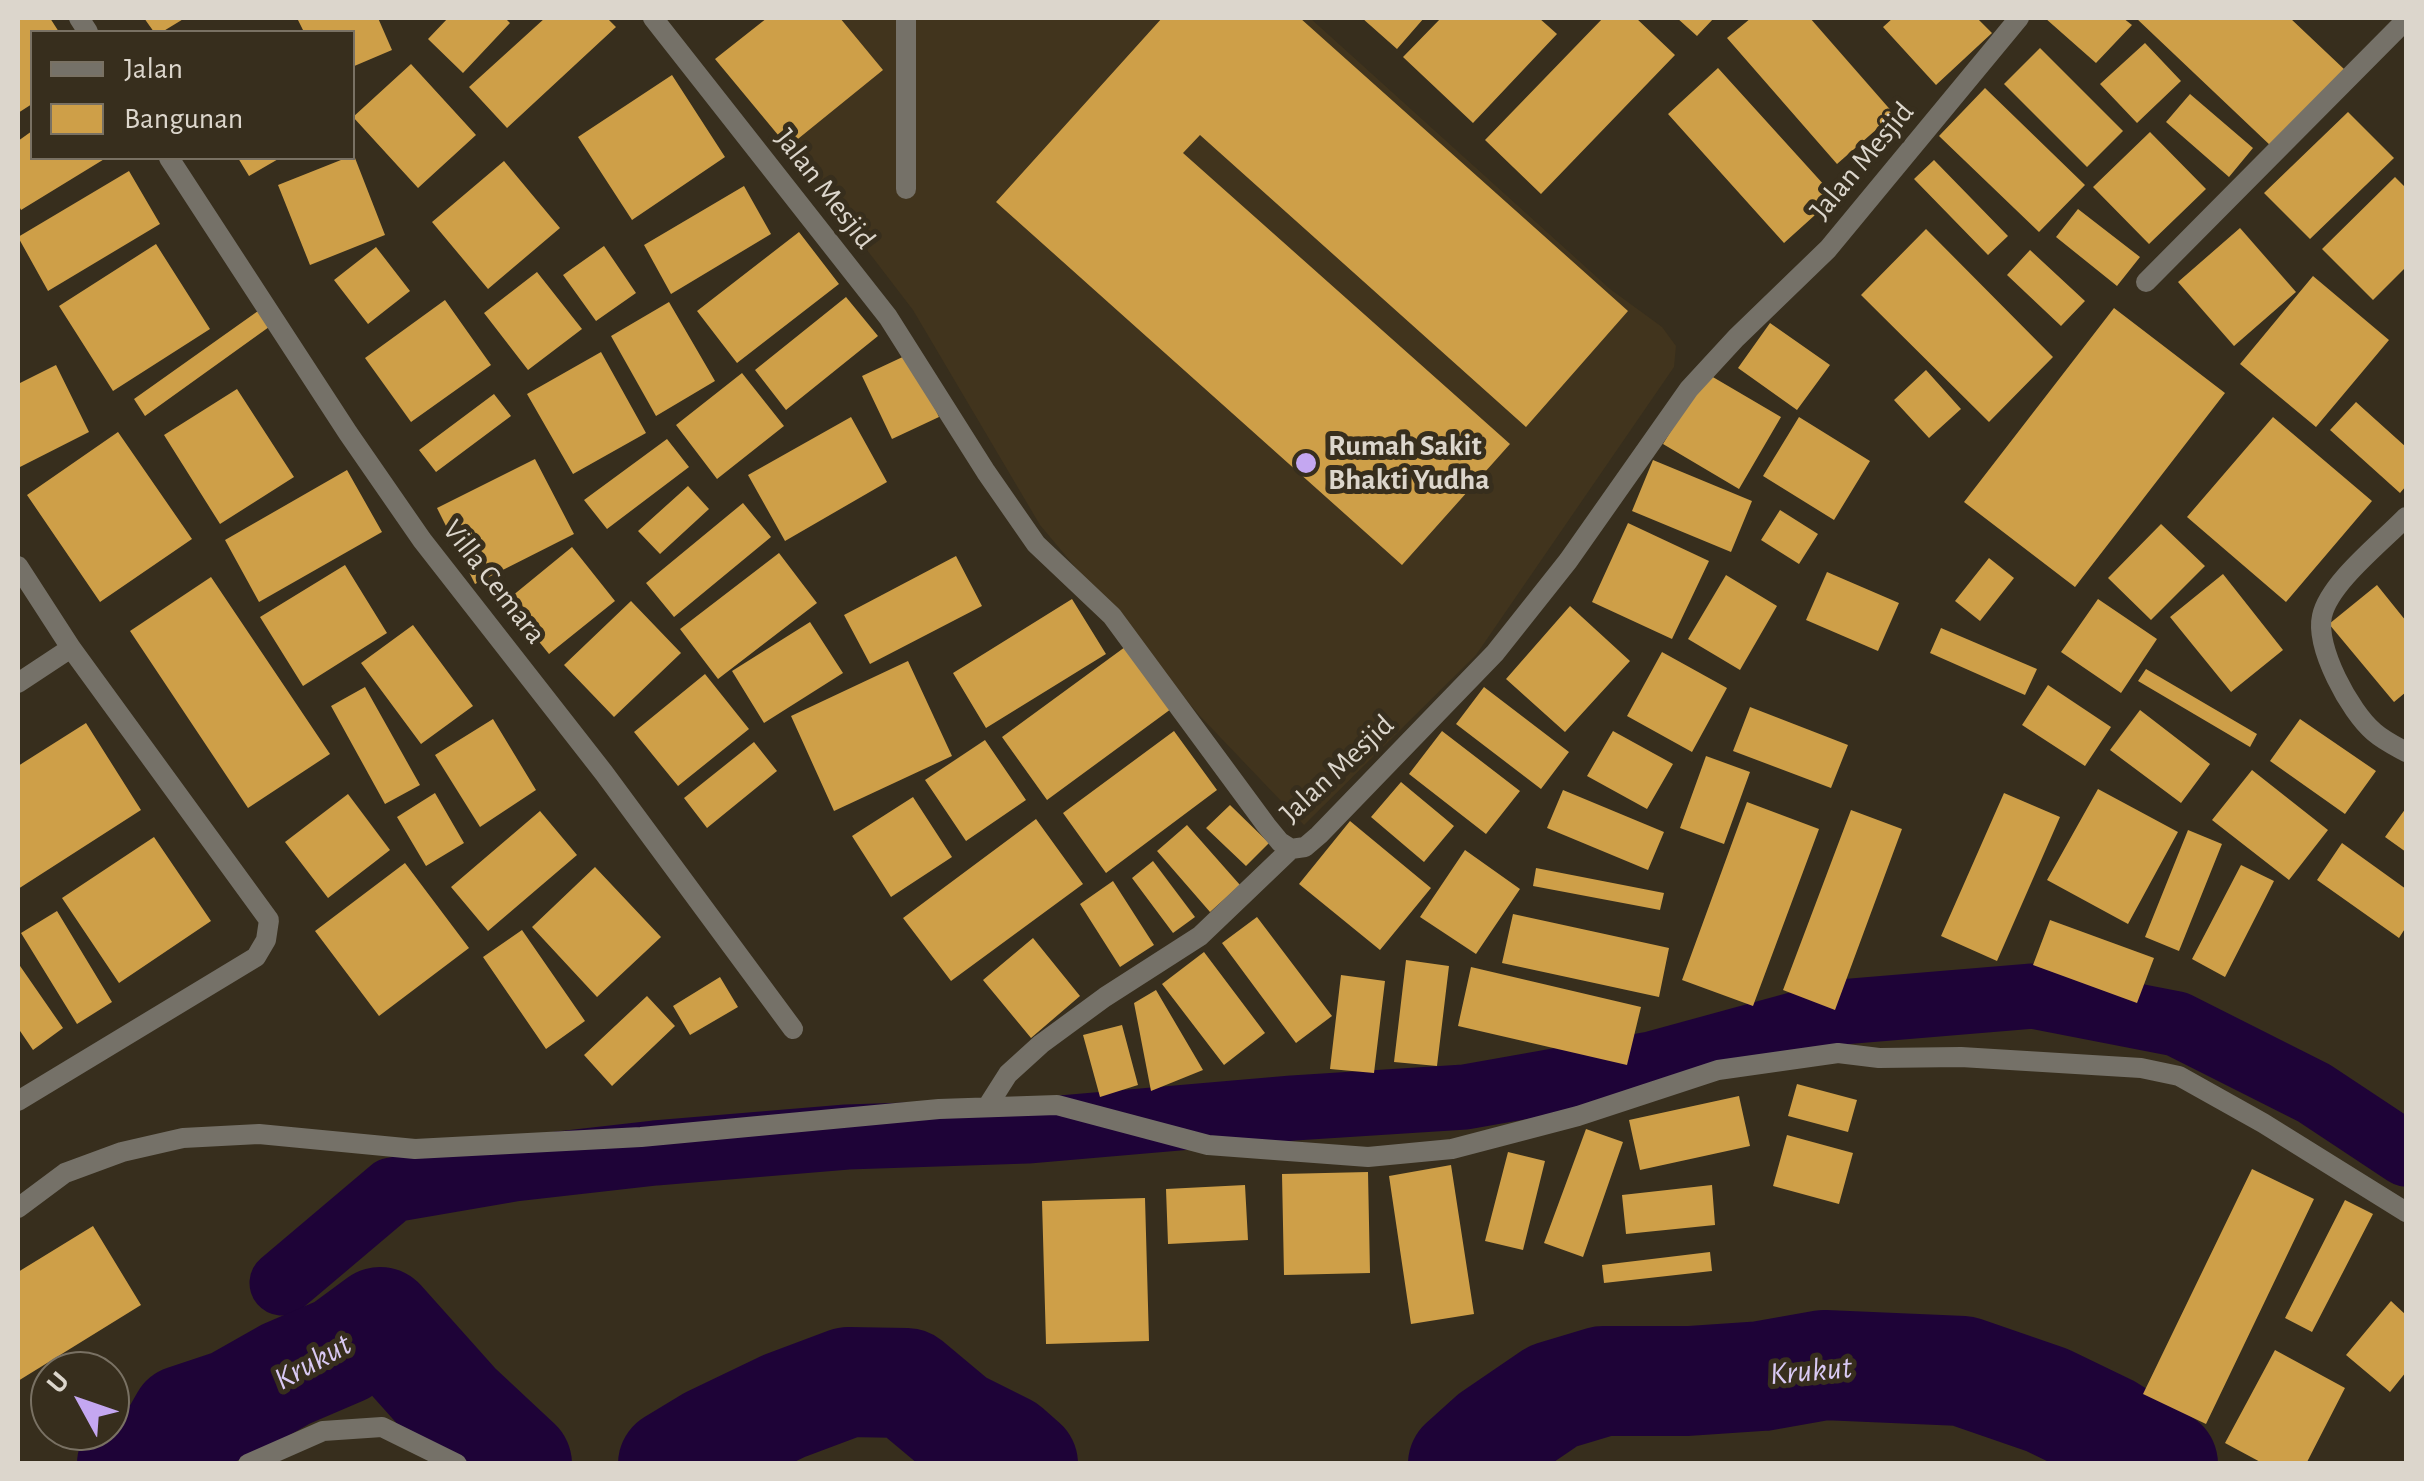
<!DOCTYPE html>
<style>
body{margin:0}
#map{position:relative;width:2424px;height:1481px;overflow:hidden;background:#372e1d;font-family:"Alegreya Sans",sans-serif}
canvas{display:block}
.frame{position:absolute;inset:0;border:20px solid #dcd6cc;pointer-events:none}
.legend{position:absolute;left:30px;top:30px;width:325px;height:130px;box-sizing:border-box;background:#372e1d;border:2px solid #797163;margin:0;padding:12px 18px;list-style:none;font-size:30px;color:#dcd6cc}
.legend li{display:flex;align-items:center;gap:20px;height:50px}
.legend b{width:50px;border:2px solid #797163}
.north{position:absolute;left:30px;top:1351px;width:100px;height:100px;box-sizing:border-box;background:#372e1d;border:2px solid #797163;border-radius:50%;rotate:310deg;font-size:28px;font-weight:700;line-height:40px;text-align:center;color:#dcd6cc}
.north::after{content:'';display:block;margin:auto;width:35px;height:45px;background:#c4a7f1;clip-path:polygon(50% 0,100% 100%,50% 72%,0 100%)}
</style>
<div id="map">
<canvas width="2424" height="1481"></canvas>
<div class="frame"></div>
<ul class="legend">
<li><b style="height:12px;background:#757168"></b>Jalan</li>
<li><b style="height:28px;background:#ce9f48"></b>Bangunan</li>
</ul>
<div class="north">U</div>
</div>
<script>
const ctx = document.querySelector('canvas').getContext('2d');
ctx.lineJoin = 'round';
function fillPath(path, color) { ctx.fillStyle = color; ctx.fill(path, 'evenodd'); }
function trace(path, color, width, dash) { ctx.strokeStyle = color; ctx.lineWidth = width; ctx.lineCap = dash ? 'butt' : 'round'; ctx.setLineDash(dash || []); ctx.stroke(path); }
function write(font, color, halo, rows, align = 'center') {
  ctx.font = font + ' "Alegreya Sans",sans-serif'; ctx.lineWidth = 10; ctx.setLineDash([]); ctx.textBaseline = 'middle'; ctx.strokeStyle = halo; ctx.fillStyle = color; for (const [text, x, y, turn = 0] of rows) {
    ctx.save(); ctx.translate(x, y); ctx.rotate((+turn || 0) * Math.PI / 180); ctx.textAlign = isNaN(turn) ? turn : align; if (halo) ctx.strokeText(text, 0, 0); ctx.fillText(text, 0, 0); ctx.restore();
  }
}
fillPath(new Path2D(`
 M840,18H1310L1610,289L1662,327L1676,346L1674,367L1476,655L1304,825L1199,715L1040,525L913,310L788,147L882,70Z`), '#41341d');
trace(new Path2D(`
 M282,1283L392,1190L514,1169L655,1153L847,1137L1027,1131L1293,1108L1465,1097L1651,1064L1841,1012L2033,996L2177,1024L2314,1093L2406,1154`), '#1e0337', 65);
trace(new Path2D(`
 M132,1464L169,1448L185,1420L233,1404L286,1374L342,1350L380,1322L456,1407L517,1464
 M673,1464L711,1441L784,1406L848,1382L907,1383L956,1424L1006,1449L1023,1464
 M1463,1464L1493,1437L1553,1396L1603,1381H1688L1762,1376L1824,1365L1963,1371L2047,1400L2107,1429L2163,1464`), '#1e0337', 110);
fillPath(new Path2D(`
 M18,18H50L59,32H32V104L18,113Z
 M144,18H185L162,32H154Z
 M297,18H378L392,50L352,67V32H304Z
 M448,18H505L510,23L463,73L428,39Z
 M545,18H607L616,27L507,128L469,87Z
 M767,18H840L883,70L788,147L715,59Z
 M1162,18H1300L1628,311L1526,427L1200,135L1183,153L1510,444L1402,565L996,202Z
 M1362,18H1424L1397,49Z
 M1441,18H1539L1557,34L1473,123L1403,57Z
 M1603,18H1636L1675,55L1541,194L1485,140Z
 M1677,18H1714L1697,36Z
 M1751,18H1810L1894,114L1837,164L1727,38Z
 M1893,18H1977L1992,33L1936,85L1883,27Z
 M2045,18H2123L2132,25L2096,63Z
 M2136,18H2290L2345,70L2272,147Z
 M2145,43L2181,81L2137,123L2100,84Z
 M2040,48L2123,131L2087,167L2004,84Z
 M411,64L476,135L418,188L353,117Z
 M1718,68L1835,197L1784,243L1668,114Z
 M672,75L725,157L632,220L578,137Z
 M1985,88L2085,185L2039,232L1939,136Z
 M2190,94L2253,148L2229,177L2166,122Z
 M2348,112L2394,158L2310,239L2264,193Z
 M32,131V158H106L21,210L18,204V141Z
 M2150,132L2206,189L2149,244L2093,187Z
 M238,158H280L249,176Z
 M346,158H355L385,235L310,265L278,185Z
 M1934,160L2008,236L1988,255L1914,179Z
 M504,161L560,228L488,289L432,222Z
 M129,171L160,224L48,291L18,237Z
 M2395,177L2406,188V267L2373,300L2322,249Z
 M744,186L771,234L671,294L644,245Z
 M2078,209L2140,257L2117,286L2056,237Z
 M2240,228L2296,292L2234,346L2178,282Z
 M1926,229L2053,357L1989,422L1861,295Z
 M799,232L839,284L737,363L697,311Z
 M156,244L210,329L113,391L59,306Z
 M604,246L636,293L596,321L563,275Z
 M376,247L410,291L368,324L334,280Z
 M2030,250L2085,301L2061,326L2007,275Z
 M537,272L582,329L528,370L484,313Z
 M2313,276L2389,340L2316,427L2240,364Z
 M846,297L878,336L786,410L755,370Z
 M445,300L491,365L411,422L365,358Z
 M669,302L715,381L656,416L611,336Z
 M2114,308L2225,393L2075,587L1964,502Z
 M258,311L269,327L145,416L134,399Z
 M1770,323L1830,365L1797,410L1738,368Z
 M601,352L646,433L573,474L527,394Z
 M909,354L939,417L892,439L862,376Z
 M56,365L89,432L18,468V384Z
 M1926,370L1961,409L1929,438L1894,400Z
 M742,373L784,426L717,479L676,425Z
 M1706,373L1781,417L1739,489L1663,444Z
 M237,389L294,477L220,524L164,435Z
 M494,394L511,416L436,472L419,450Z
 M2356,402L2406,447V486L2400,493L2330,430Z
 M851,417L887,482L785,541L748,475Z
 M1799,417L1870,461L1834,520L1763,476Z
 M2273,417L2372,501L2286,602L2187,517Z
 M118,432L192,539L100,602L27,495Z
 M667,439L689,467L607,529L584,500Z
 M535,459L574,534L475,584L437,508Z
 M1653,460L1752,501L1731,552L1632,511Z
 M347,470L382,532L259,602L225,540Z
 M688,486L709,509L660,554L638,531Z
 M743,503L771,537L674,617L646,583Z
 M1780,510L1818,534L1799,564L1761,540Z
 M1628,523L1709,561L1672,639L1592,602Z
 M2161,524L2205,566L2151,620L2108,578Z
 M572,547L615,601L549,654L506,601Z
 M779,553L817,603L718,679L680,629Z
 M956,556L982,606L870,664L844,615Z
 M1989,558L2014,578L1980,621L1955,601Z
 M345,565L387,633L303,686L260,617Z
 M1827,572L1899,603L1878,651L1806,620Z
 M2223,574L2283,650L2231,692L2170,617Z
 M1726,575L1777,606L1740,670L1688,639Z
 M211,577L330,754L248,808L130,631Z
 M2377,585L2406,621V692L2394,702L2329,624Z
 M1072,599L1106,654L986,728L953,673Z
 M2098,599L2157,639L2121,693L2061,652Z
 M631,601L681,653L614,717L564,665Z
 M1570,606L1630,661L1565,732L1506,679Z
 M810,622L843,673L764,723L732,671Z
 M413,625L473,706L421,744L361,663Z
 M1941,628L2037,669L2025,695L1930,653Z
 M1125,647L1171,709L1047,800L1002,737Z
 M1662,652L1727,688L1692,752L1627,716Z
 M908,661L952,756L834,811L791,716Z
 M2146,669L2257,734L2250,747L2138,681Z
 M705,674L749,729L678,786L634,732Z
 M2048,685L2111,727L2085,766L2022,725Z
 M365,687L420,785L385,804L331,706Z
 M1484,687L1569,752L1541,789L1456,724Z
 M1750,707L1848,745L1831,788L1733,751Z
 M2140,710L2210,764L2181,803L2110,750Z
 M493,719L536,790L480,827L435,755Z
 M2300,719L2376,771L2345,814L2270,761Z
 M86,723L141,810L18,889V766Z
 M1174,731L1217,790L1106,873L1063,813Z
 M1442,731L1520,791L1486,834L1409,774Z
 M1613,731L1673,764L1647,809L1587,776Z
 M985,740L1026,800L966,841L925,780Z
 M754,742L777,771L707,828L684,798Z
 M1706,756L1750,772L1724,844L1680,828Z
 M2252,770L2328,830L2289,880L2212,820Z
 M1401,782L1454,826L1424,862L1371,817Z
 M2098,789L2178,832L2128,924L2047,880Z
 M1563,790L1664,832L1648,870L1547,828Z
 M435,793L464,843L426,866L397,817Z
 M2004,793L2060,817L1997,961L1941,936Z
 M348,794L390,850L328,898L285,842Z
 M913,797L952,857L891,897L852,836Z
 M1747,802L1819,829L1753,1006L1682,980Z
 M1230,805L1269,843L1246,866L1206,828Z
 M2406,808V852L2385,837Z
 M1851,810L1902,829L1835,1010L1783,990Z
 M540,811L577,855L488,931L451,887Z
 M1036,819L1083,884L951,981L903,918Z
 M1350,821L1431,888L1380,950L1299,884Z
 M1187,825L1240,885L1210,912L1157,851Z
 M2188,830L2222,844L2179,951L2145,937Z
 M154,837L211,921L119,983L62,898Z
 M2342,843L2406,889V927L2399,938L2317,880Z
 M1465,850L1520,889L1476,954L1420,917Z
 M1153,861L1195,917L1173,933L1132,878Z
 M405,863L469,948L379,1016L315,931Z
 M2241,865L2274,881L2225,977L2192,959Z
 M595,867L661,937L597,997L532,927Z
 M1536,868L1664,893L1660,910L1533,886Z
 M1113,881L1154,945L1120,967L1080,904Z
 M57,911L112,1002L77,1024L21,933Z
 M1513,914L1669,948L1659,997L1502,963Z
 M1257,917L1332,1016L1296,1043L1222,943Z
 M2050,920L2154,958L2137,1003L2033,965Z
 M522,930L585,1021L546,1049L483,957Z
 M1033,938L1080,996L1031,1038L983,980Z
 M1204,952L1265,1033L1224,1065L1162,984Z
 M1406,960L1449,966L1437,1066L1394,1062Z
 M18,963L63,1028L33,1050L18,1028Z
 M1471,967L1641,1007L1627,1065L1458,1026Z
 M1341,975L1385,981L1374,1073L1330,1069Z
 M720,977L738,1007L690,1035L673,1006Z
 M1156,990L1203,1070L1151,1091L1134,1003Z
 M647,996L675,1026L612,1086L584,1055Z
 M1122,1025L1138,1085L1100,1097L1083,1035Z
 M1797,1084L1857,1100L1848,1132L1788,1116Z
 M1739,1096L1750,1146L1640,1170L1629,1120Z
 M1586,1129L1623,1142L1583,1257L1544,1243Z
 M1787,1135L1853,1153L1839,1204L1773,1186Z
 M1508,1152L1545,1161L1523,1250L1485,1241Z
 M1451,1165L1474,1314L1411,1324L1389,1176Z
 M2252,1169L2314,1199L2206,1424L2143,1394Z
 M1368,1172L1370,1273L1284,1275L1282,1174Z
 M1245,1185L1248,1240L1168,1244L1166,1189Z
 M1712,1185L1715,1225L1626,1234L1622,1195Z
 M1145,1198L1149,1341L1046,1344L1042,1201Z
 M2345,1200L2373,1214L2312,1332L2285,1318Z
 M93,1226L141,1305L18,1381V1272Z
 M1710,1252L1712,1271L1604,1283L1602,1265Z
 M2391,1301L2406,1315V1372L2390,1392L2346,1355Z
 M2275,1350L2345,1388L2306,1464H2264L2225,1443Z`), '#ce9f48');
trace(new Path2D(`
 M906,189V18`), '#757168', 20);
trace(new Path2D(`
 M79,18L88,32
 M653,18L888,317L986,472L1036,544L1112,616L1266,825L1280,842L1291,849L1305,847L1319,835L1495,653L1568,561L1689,389L1736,338L1828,249L2019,18
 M169,158L348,433L422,540L604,773L793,1029
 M2146,282L2406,20
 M2406,517C2383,541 2329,583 2322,616C2315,647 2350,712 2374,732C2383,740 2395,746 2406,752
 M18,566L71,648L269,920L266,940L256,957L18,1101
 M18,683L71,648
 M987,1107L1008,1074L1041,1044L1105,997L1200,936L1291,849
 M18,1208L65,1173L122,1152L183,1138L259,1134L415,1149L641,1137L939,1109L1057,1105L1208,1145L1368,1157L1452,1149L1578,1116L1718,1070L1838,1053L1879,1058L1961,1057L2141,1068L2179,1076L2263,1123L2406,1212
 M248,1464L323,1431L382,1427L457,1464`), '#757168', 20);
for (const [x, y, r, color] of [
 [1306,463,12,"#c4a7f1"]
]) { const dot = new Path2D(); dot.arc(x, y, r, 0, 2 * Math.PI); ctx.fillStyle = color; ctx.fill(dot); trace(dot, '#372e1d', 4); }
write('30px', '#dcd6cc', '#372e1d', [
 ["Jalan Mesjid",1862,161,-50],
 ["Jalan Mesjid",825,189,52],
 ["Villa Cemara",494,582,52],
 ["Jalan Mesjid",1337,769,-43]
]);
write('bold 30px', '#dcd6cc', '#372e1d', [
 ["Rumah Sakit",1328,446],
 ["Bhakti Yudha",1328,480]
], 'left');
write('italic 32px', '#d9c9f3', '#372e1d', [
 ["Krukut",313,1362,-29],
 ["Krukut",1811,1371,-5]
]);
</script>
